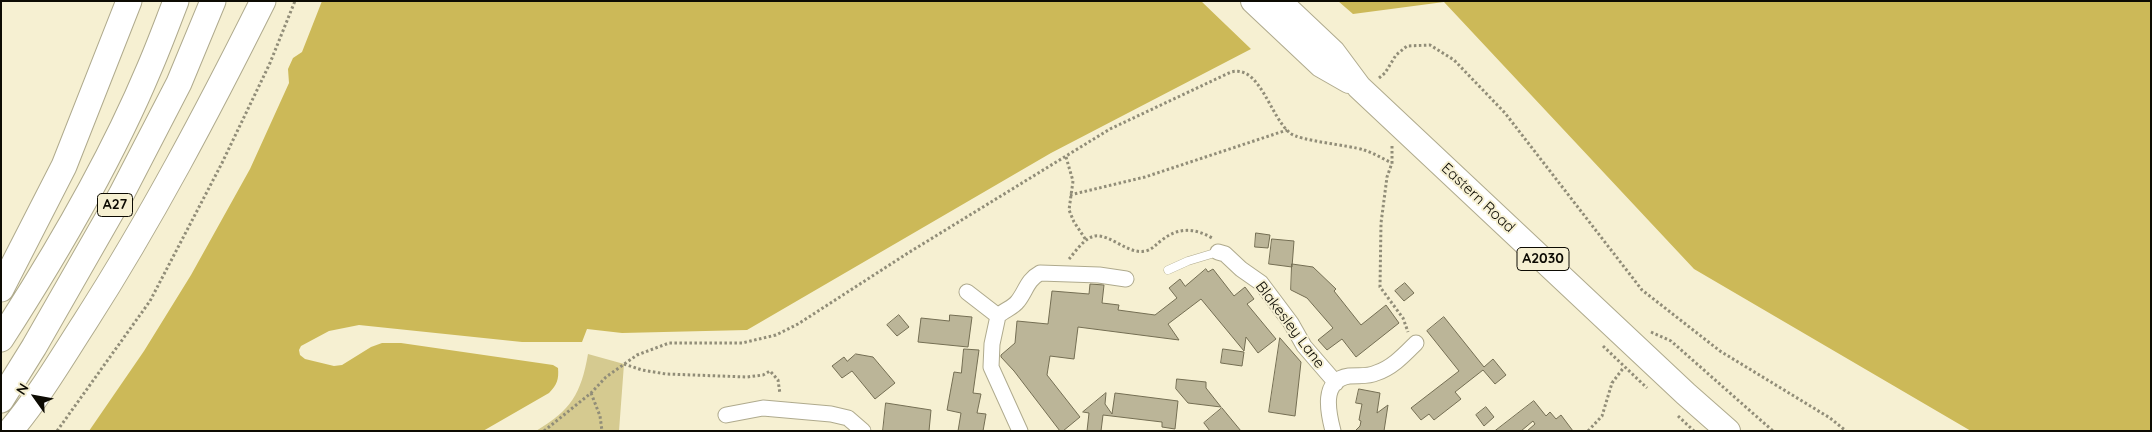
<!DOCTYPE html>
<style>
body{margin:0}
#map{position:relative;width:2152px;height:432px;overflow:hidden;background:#f6f0d2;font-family:Quicksand,sans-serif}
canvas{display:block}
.frame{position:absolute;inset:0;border:2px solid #0d0b03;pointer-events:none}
.north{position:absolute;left:10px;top:372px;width:50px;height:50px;-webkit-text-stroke:4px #f6f0d2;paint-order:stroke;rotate:302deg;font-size:14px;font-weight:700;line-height:20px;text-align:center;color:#0d0b03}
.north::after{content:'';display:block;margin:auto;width:18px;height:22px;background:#0d0b03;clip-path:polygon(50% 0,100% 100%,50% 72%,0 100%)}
</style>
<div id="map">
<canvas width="2152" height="432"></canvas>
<div class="frame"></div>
<div class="north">N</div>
</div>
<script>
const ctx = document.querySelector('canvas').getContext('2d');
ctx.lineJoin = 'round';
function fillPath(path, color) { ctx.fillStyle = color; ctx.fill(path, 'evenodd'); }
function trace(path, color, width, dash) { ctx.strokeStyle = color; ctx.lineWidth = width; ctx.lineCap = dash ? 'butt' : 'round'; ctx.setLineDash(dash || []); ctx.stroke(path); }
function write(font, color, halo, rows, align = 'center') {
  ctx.font = font + ' Quicksand,sans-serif'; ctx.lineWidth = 4; ctx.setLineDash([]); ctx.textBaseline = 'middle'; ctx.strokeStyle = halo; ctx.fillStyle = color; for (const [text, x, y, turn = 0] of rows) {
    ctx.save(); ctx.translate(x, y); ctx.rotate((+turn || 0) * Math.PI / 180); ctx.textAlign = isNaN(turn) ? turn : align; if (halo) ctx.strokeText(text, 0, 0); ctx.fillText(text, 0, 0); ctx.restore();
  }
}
fillPath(new Path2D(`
 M588,354L624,364L619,431H536C571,410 581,394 588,354Z`), '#d5ca90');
fillPath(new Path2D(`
 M322,1H1201L1251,49L1051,153L747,330L622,333L587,329L582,342H522L359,325L329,331L301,346L299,350L300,355L305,359L334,366L342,365L371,347L382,343H401L553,365L558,368C559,379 557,385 549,393L483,431H89L144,351L191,275L250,169L289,83L288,69L293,58L302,52Z
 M1338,1H2151V431H1971L1694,269L1444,2L1353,14Z`), '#ccb958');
const building = new Path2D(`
 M1256,233L1270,235L1268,248L1255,247Z
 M1272,239L1294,241L1292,267L1269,264Z
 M1292,264L1313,267L1336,289L1334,291L1361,325L1386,305L1399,323L1356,357L1342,339L1327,350L1318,340L1333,328L1307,298L1291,290Z
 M1206,269L1208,272L1213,269L1234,296L1245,287L1254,299L1247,304L1276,339L1258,353L1246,337L1244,351L1201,299L1168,324L1179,340L1078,327L1074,359L1050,356L1047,375L1080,417L1063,431H1060L1014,371L1001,357V355L1015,343L1017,321L1048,324L1052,291L1089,294L1090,284L1104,285L1102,303L1119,305L1118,310L1155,315L1177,298L1169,288L1180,279L1185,286Z
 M1405,283L1414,293L1404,301L1395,291Z
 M899,315L909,327L897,336L887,325Z
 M950,315L972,317L968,347L918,342L921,318L949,321Z
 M1444,317L1484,367L1493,359L1506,375L1495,384L1483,370L1455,392L1461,399L1434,420L1429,414L1421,420L1411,408L1459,371L1427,331Z
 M1280,338L1301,362L1295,416L1269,412Z
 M964,349L979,350L973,393L981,394L977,413L986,414L983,431H958L961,413L947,410L954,372L961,373Z
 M1223,349L1244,352L1242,366L1221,363Z
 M856,354L873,357L895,383L875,399L852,371L842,378L832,366L844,357L847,361Z
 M1177,379L1206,382V388L1221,407L1188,403L1176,389Z
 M1359,389L1380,393L1377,413L1388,405L1384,431H1355L1360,426L1361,421L1359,420L1362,404L1356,403Z
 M1106,393L1105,404L1112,414L1115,393L1178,401L1175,429L1162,427V422L1103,415L1101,431H1087L1089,413L1083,412Z
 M1534,401L1546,416L1550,412L1556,419L1561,415L1573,431H1527L1535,424L1533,421L1521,431H1495Z
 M886,403L931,410L929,431H883Z
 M1486,407L1494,417L1484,426L1476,415Z
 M1222,408L1241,431H1210L1204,423Z`);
fillPath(building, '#bbb598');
trace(building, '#746e53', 1);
const service = new Path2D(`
 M1168,270L1188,261L1218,252`);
const minor = new Path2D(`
 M1218,252L1225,254L1241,269L1261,283L1291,323L1304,346L1336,383
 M967,292L998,316
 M726,415L763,408L831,414L848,418L863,431
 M1020,431L991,367L992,344L998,316C1004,310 1013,308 1018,301C1026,291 1027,280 1040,273L1099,275L1126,279
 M1333,431C1328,412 1321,380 1349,376C1359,375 1368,377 1376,373C1392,368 1404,355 1416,343`);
const primary = new Path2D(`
 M1253,1L1321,65L1349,81
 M1279,1L1333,52L1359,87L1686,394L1728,431`);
const trunk = new Path2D(`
 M1,289L64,166L129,1
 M1,339C56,254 110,162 149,69C159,46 167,24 176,1
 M1,400L34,347L121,195L179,83L213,1
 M10,431C39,397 61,359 85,322C151,219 208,111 263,1`);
trace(service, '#afaa8d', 9);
trace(minor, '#afaa8d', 17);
trace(primary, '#afaa8d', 26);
trace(trunk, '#afaa8d', 27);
trace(new Path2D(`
 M1379,78L1385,73L1396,55L1407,46L1430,45L1454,60L1505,113L1642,290L1720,351L1830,418L1846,431
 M1392,146V163L1387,177L1381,223L1380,287L1403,318L1408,332
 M1066,157L1073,181L1069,210L1074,222L1086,240
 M1070,195L1145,177L1287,130
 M1069,259C1076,251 1084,238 1095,236C1111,234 1128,255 1146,251C1153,249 1156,244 1162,240C1178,227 1195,228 1212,238
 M1651,332L1671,341L1773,431
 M1603,346L1647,388
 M624,364L642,370L666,374L747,377L763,375L770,371L778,380L780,394
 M591,393L600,416L602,431
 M1678,416L1694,431
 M57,431L150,301L222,163L270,63L295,1
 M544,431L591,393L606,377L637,355L669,343H742L776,335L798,324L908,253L1110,129L1231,72C1260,64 1270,117 1290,133C1299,141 1349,145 1364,150C1374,153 1383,159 1392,163
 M1588,431L1602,416L1612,383L1624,367`), '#918d78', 3, [2.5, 2.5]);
trace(service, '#fff', 8);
trace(minor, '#fff', 15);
trace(primary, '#fff', 24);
trace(trunk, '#fff', 25);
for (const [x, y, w] of [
 [115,205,35],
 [1543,259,52]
]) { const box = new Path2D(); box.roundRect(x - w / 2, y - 11.5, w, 23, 4); ctx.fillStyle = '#f6f0d2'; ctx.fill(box); trace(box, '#0d0b03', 1); }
write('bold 14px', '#0d0b03', null, [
 ["A27",115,205],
 ["A2030",1543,259]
]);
write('15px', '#0d0b03', '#f6f0d2', [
 ["Eastern Road",1478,198,43],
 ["Blakesley Lane",1290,325,53]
]);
</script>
